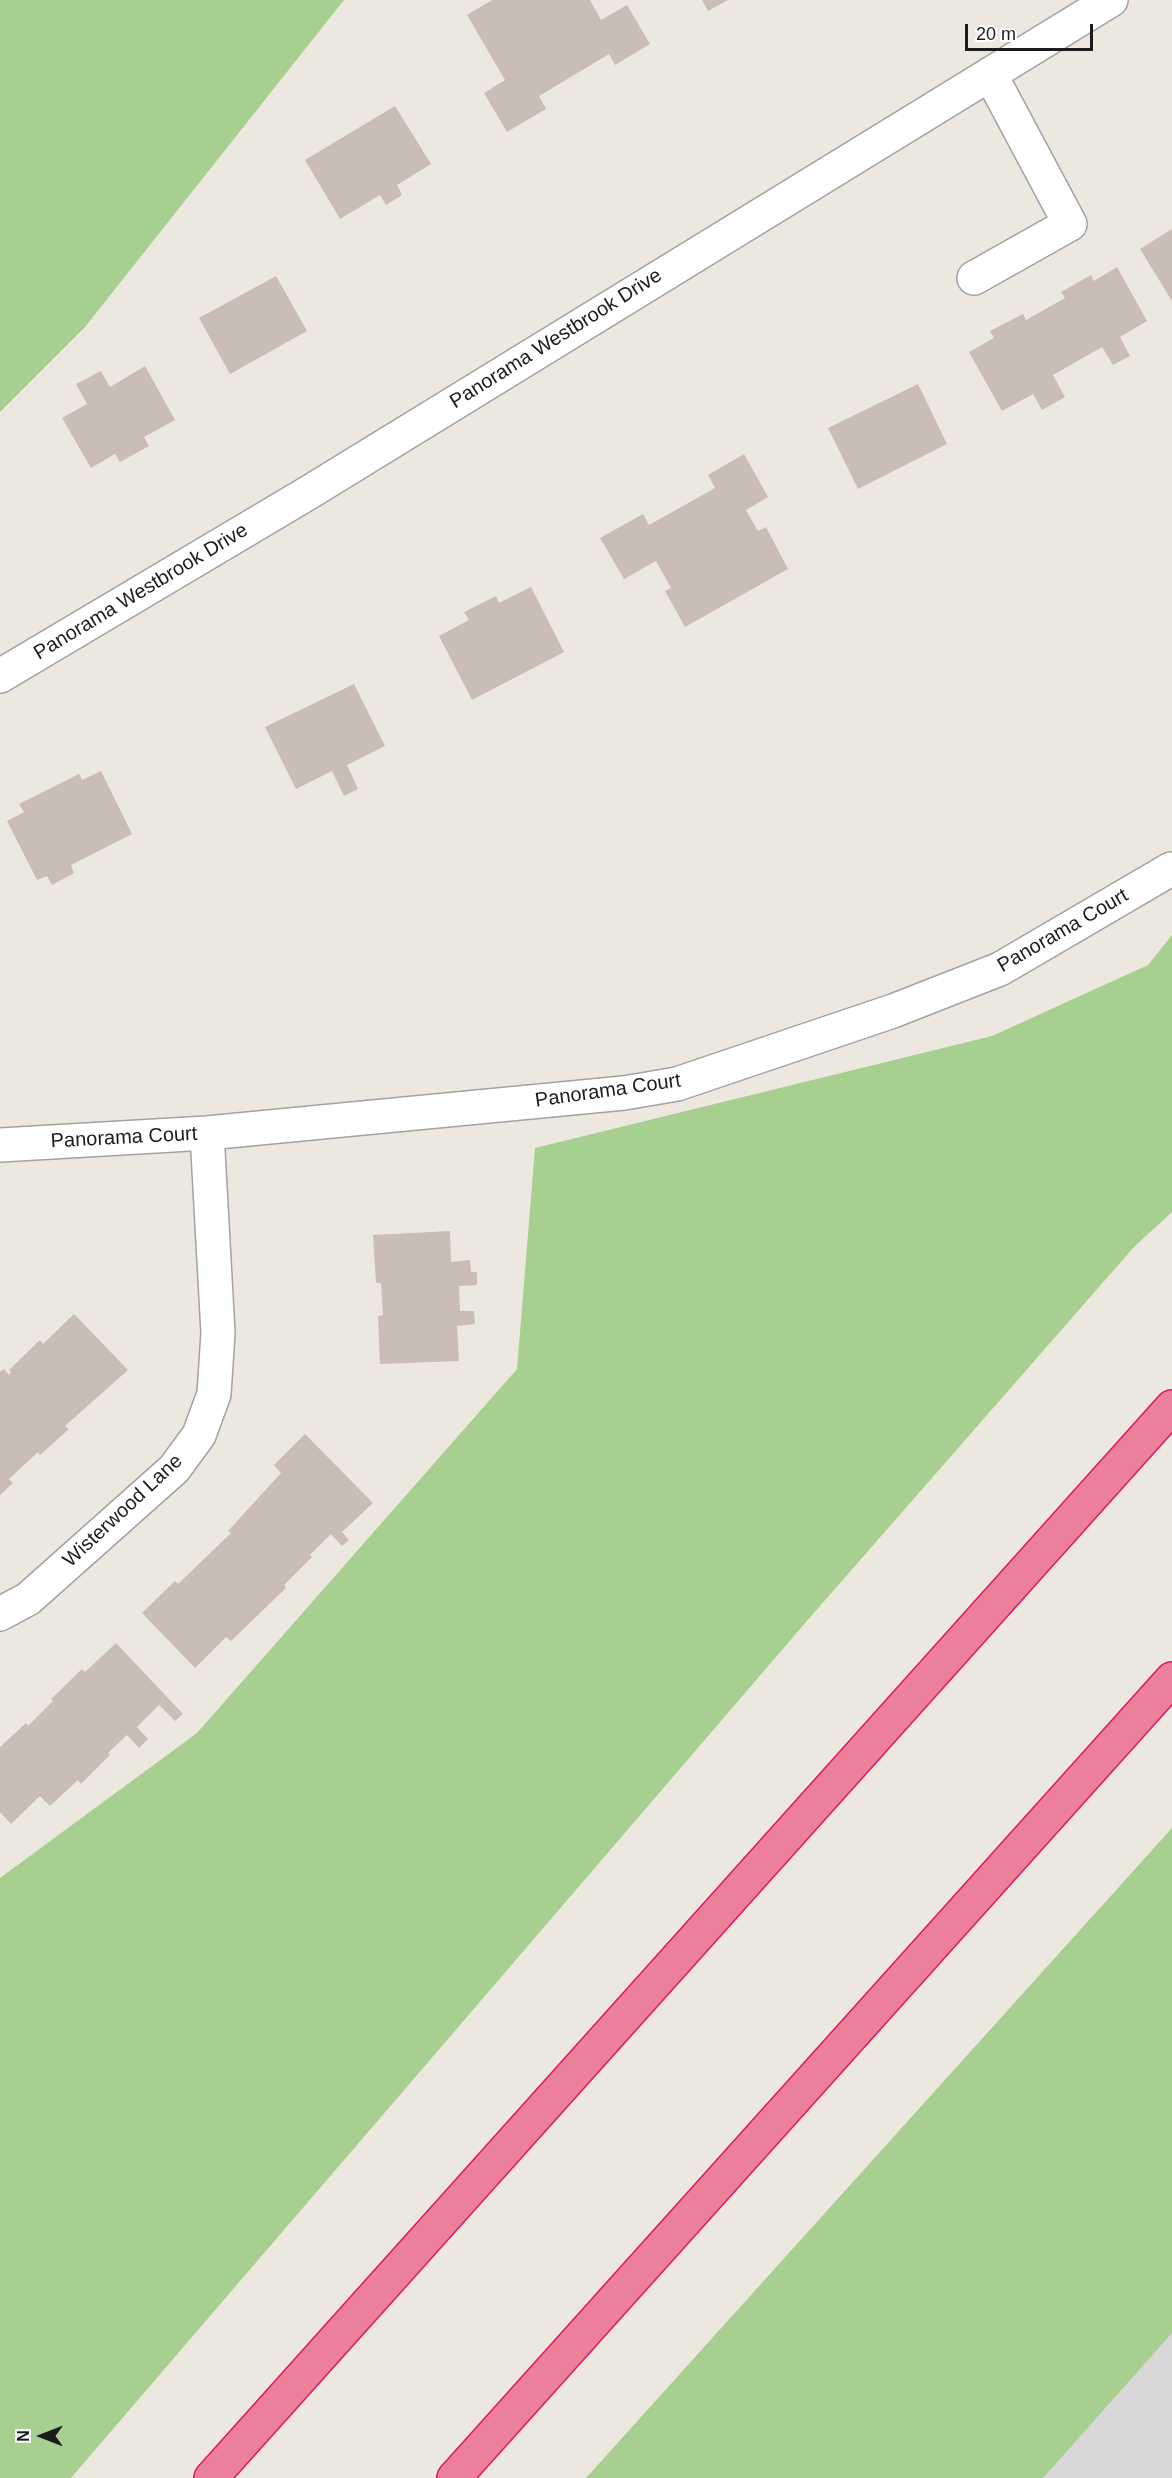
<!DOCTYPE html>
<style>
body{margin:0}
#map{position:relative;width:1172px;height:2478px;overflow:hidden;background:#ede8df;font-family:Arial,sans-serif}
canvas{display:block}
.north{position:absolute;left:12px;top:2406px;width:60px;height:60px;-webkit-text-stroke:4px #fff;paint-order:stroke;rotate:270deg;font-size:16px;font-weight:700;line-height:24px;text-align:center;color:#1b1b1b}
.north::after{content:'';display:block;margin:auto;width:21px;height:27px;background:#1b1b1b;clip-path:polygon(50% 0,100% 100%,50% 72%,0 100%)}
.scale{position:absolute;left:965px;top:24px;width:128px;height:27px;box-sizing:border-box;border:3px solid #1b1b1b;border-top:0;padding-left:8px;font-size:18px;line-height:21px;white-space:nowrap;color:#1b1b1b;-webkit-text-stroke:4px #fff;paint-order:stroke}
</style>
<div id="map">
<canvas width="1172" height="2478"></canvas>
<div class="north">N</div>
<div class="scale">20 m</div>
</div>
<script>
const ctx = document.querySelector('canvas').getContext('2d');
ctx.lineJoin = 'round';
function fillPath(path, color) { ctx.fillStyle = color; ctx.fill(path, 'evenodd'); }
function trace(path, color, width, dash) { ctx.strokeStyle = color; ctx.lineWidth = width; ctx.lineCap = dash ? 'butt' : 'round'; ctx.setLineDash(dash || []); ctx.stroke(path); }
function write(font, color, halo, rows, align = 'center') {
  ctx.font = font + ' Arial,sans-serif'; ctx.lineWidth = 4.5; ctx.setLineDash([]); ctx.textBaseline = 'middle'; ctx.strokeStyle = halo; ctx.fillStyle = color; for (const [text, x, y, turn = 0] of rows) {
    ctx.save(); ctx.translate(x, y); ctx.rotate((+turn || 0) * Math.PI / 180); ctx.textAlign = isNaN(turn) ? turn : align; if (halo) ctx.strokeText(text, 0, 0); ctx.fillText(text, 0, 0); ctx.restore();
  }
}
fillPath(new Path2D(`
 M1172,2288V2478H1018Z`), '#d9d7d8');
fillPath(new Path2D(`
 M0,0H344L85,327L0,412Z
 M1172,935V1212L1134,1247L806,1622L71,2478H0V1878L197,1733L517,1369L535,1148L992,1036L1148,965Z
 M1172,1828V2333L1043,2478H586Z`), '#a7d090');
fillPath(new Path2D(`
 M492,0H590L601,20L627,5L650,44L615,65L609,54L539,96L546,109L507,132L484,93L505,80L467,15Z
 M702,0H728L708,11Z
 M395,106L431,164L397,185L402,195L386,205L380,195L340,219L305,160Z
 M1172,229V301L1140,249Z
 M1117,267L1147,321L1120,337L1130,356L1113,365L1102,347L1053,375L1065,397L1042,410L1033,394L1002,411L969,352L994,338L990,331L1023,314L1026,320L1065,298L1061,292L1091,275L1094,281Z
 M276,276L307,331L230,374L199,318Z
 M145,366L175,420L144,437L149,446L120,462L115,454L91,468L62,418L87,404L76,384L101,371L110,387Z
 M918,384L947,444L858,489L828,428Z
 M744,454L768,497L746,510L758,531L766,527L788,569L685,627L665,591L671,588L656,561L624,579L600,538L643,514L649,525L715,488L708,475Z
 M531,587L564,652L472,700L439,636L469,620L464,612L496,596L499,603Z
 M354,684L385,746L347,765L358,789L344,796L332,771L296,789L265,727Z
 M101,771L132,834L71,865L74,873L52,885L47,876L37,880L7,821L24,812L19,804L79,774L82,780Z
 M450,1231L451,1262L470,1260L471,1272H477V1285L459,1286L460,1311H474L475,1324L457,1326L459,1361L380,1364L378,1316L383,1315L381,1283H376L373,1235Z
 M74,1314L128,1370L65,1426L69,1429L40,1455L38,1452L9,1479L13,1483L0,1495V1372L4,1369L9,1375L11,1372L9,1370L40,1340L43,1344Z
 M305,1434L373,1503L342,1532L349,1540L342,1546L331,1534L310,1555L312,1557L284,1585L286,1588L231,1641L226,1637L195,1668L142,1613L175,1581L178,1584L231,1533L228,1531L281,1473L274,1465Z
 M116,1643L183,1714L175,1721L159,1705L137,1727L148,1739L139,1748L127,1735L108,1753L110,1755L81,1784L78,1780L50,1806L40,1796L11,1824L0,1812V1747L26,1723L28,1726L53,1701L51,1699L82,1669L85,1672Z`), '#c9bdb5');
const minor = new Path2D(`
 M974,278L1070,224L990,74
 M0,676L308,493L1111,0
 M0,1145L207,1133L624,1093L677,1084L893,1011L1000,969L1171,869
 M0,1614L28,1599L174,1469L199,1435L214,1394L218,1333L207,1133`);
const highway = new Path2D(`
 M211,2478L1172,1407
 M454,2478L1172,1679`);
trace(minor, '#a2a2a2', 36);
trace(highway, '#e11668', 36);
trace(minor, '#fff', 33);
trace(highway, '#ec7f9a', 33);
write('20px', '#1b1b1b', '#fff', [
 ["Panorama Westbrook Drive",556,339,-32],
 ["Panorama Westbrook Drive",141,592,-31],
 ["Panorama Court",1063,931,-30],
 ["Panorama Court",608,1091,-8],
 ["Panorama Court",124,1138,-3],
 ["Wisterwood Lane",123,1511,-43]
]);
</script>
